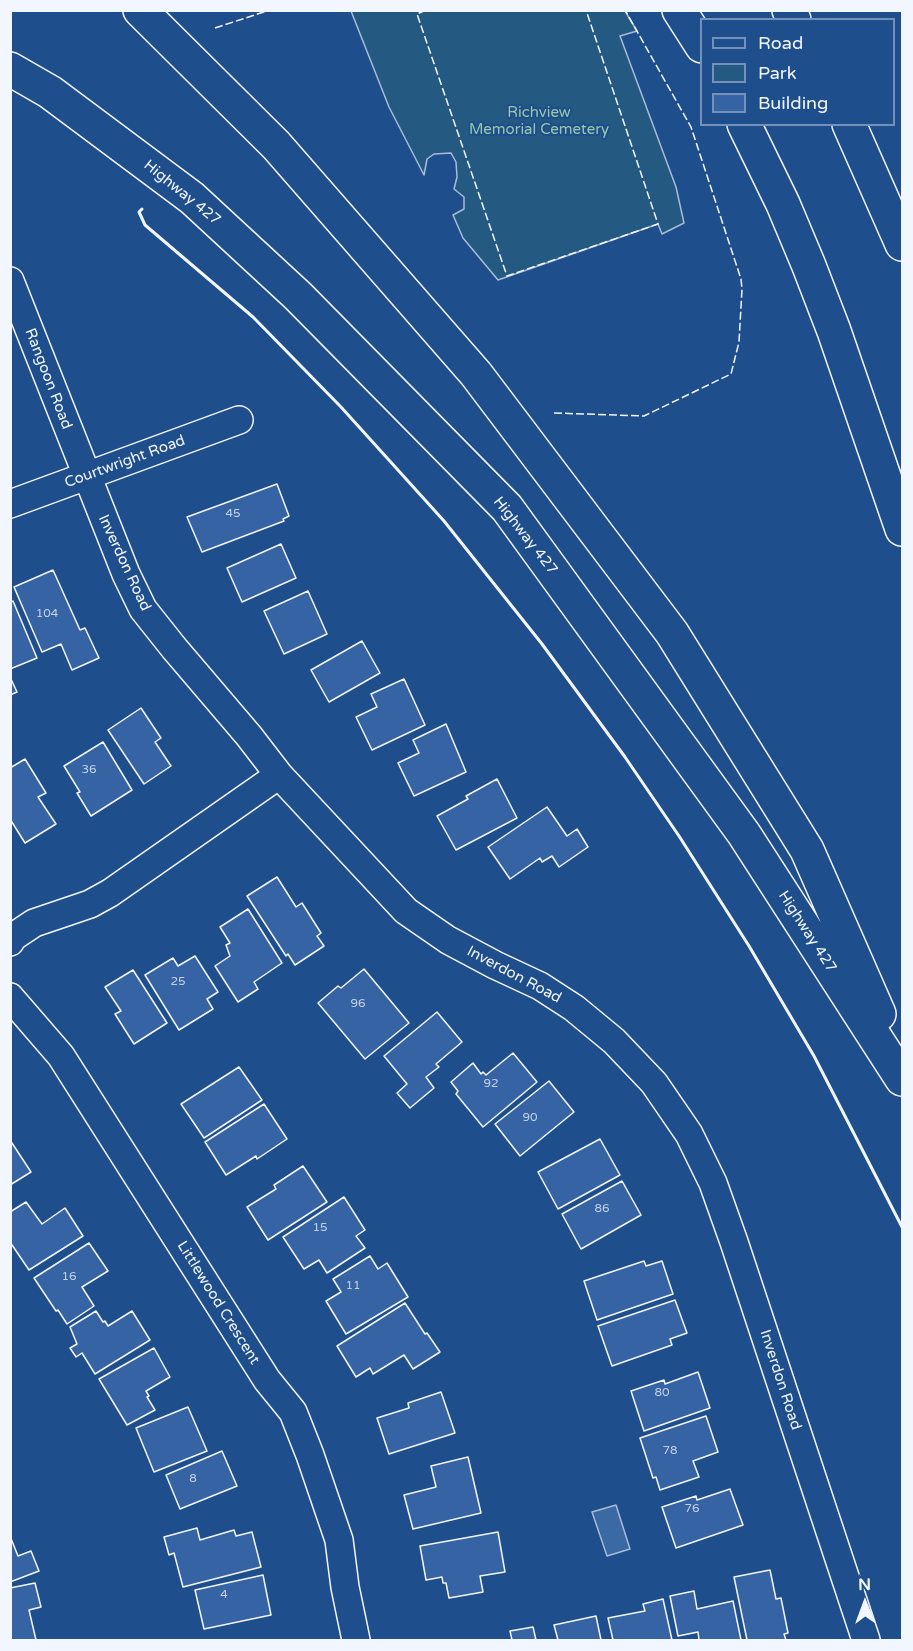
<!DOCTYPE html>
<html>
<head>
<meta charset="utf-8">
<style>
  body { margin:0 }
  #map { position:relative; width:913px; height:1651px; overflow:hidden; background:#1f4e8c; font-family:"Varela Round",sans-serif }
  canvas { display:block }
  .frame { position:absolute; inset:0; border:12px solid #f2f6ff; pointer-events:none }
  .legend { position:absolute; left:700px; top:18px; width:195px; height:108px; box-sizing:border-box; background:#1f4e8c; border:2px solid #7391ba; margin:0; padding:8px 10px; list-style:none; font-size:18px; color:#f2f6ff }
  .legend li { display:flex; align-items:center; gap:12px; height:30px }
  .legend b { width:30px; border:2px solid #7391ba }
  .north { position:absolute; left:835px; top:1573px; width:60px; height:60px; -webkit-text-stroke:4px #1f4e8c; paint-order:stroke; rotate:359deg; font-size:16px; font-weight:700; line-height:24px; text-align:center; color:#f2f6ff }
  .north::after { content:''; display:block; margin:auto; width:21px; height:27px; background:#f2f6ff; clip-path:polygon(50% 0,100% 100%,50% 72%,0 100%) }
</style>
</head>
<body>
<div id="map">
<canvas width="913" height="1651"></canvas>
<div class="frame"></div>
<ul class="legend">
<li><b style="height:8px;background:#1f4e8c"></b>Road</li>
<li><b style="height:16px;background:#245a82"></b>Park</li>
<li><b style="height:16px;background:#3563a3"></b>Building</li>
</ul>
<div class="north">N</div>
</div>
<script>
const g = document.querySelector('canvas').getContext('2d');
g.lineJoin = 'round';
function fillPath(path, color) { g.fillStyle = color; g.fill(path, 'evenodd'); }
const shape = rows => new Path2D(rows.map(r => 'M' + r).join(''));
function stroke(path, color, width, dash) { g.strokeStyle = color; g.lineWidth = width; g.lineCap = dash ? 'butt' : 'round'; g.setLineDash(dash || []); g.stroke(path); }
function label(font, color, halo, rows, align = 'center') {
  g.font = font + ' "Varela Round",sans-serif'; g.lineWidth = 4.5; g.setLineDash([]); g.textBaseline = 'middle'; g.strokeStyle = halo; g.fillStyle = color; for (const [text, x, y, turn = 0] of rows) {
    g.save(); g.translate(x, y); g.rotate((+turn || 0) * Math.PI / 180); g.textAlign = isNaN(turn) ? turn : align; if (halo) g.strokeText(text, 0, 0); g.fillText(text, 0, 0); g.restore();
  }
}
const green = shape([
  [351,11,625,11,637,31,620,36,676,187,684,223,662,234,658,224,498,280,463,238,453,215,464,209,464,197,454,189,457,177,456,162,451,153,434,154,427,159,424,175,389,107,351,11]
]);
fillPath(green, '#245a82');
stroke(green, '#a8bbd7', 1.5);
const water = shape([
  [616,1505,630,1549,607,1556,592,1512,616,1505]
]);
fillPath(water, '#3b69a3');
stroke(water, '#a8bbd7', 1.5);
const building = shape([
  [277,484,289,516,283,519,284,521,202,552,187,517,277,484],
  [281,544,296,578,242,602,227,568,281,544],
  [53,570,80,630,85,628,99,658,72,670,61,644,42,652,14,587,53,570],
  [308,591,327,634,284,654,264,611,308,591],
  [13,601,37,658,10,669,10,602,13,601],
  [362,641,380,673,329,702,311,670,362,641],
  [10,677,17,692,10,695,10,677],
  [404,679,425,725,372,750,356,717,377,707,371,694,404,679],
  [141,708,161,738,155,742,171,766,144,784,108,730,141,708],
  [446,724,466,772,414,796,398,763,419,753,413,740,446,724],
  [103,742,132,790,91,816,77,793,80,792,64,766,103,742],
  [25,759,46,793,38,797,56,824,25,843,10,819,10,768,25,759],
  [497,779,517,818,456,850,437,816,468,799,466,796,497,779],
  [547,807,567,836,577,829,588,847,559,867,552,856,542,862,540,858,510,879,488,847,547,807],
  [277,877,296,907,302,903,321,933,317,936,324,946,295,965,288,954,286,956,247,896,277,877],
  [248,909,282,963,254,982,258,989,238,1002,215,966,230,956,226,945,230,943,220,927,248,909],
  [195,956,218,992,207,999,213,1009,179,1030,145,975,173,958,178,966,195,956],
  [364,969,409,1023,365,1059,318,1003,338,986,341,988,364,969],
  [133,970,167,1023,134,1044,115,1014,121,1011,105,987,133,970],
  [437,1012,462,1042,436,1064,439,1067,426,1077,434,1088,410,1108,397,1093,407,1084,384,1056,437,1012],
  [513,1053,537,1082,483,1127,456,1094,458,1091,451,1082,473,1063,481,1074,483,1072,486,1075,513,1053],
  [239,1067,262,1100,204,1138,181,1104,239,1067],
  [549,1081,574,1112,520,1156,495,1124,549,1081],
  [264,1104,287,1139,257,1159,256,1156,226,1175,205,1142,264,1104],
  [600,1139,620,1175,558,1209,538,1172,600,1139],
  [10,1140,31,1172,10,1185,10,1140],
  [303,1166,327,1202,268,1240,247,1207,276,1189,274,1185,303,1166],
  [622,1181,641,1215,581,1249,562,1214,622,1181],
  [344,1197,365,1230,356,1236,365,1248,327,1273,319,1260,304,1269,283,1237,344,1197],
  [26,1202,42,1224,65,1208,83,1236,29,1270,10,1242,10,1212,26,1202],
  [89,1243,108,1271,82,1287,94,1306,67,1324,58,1310,56,1311,34,1278,89,1243],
  [370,1256,378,1269,387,1263,408,1297,346,1334,326,1301,341,1292,333,1279,370,1256],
  [644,1261,646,1266,662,1261,673,1294,597,1320,584,1281,644,1261],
  [675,1300,687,1333,670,1339,672,1345,612,1366,598,1326,675,1300],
  [405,1303,425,1334,427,1333,440,1352,413,1369,404,1355,373,1374,370,1368,356,1377,337,1346,405,1303],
  [96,1311,103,1322,105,1321,108,1326,132,1311,150,1340,95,1374,82,1353,76,1357,70,1348,77,1344,70,1327,96,1311],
  [154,1348,170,1377,146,1391,149,1396,147,1397,155,1410,127,1425,99,1379,154,1348],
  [698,1372,710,1408,644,1431,631,1391,664,1380,665,1384,698,1372],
  [441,1392,455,1433,389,1454,377,1418,409,1408,408,1403,441,1392],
  [188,1407,207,1451,154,1472,136,1428,188,1407],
  [706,1416,718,1452,693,1461,699,1477,660,1490,656,1477,653,1478,640,1438,706,1416],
  [222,1451,237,1486,180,1509,166,1475,222,1451],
  [468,1457,481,1513,413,1529,404,1495,436,1487,431,1466,468,1457],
  [730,1489,743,1525,676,1548,662,1507,696,1496,697,1500,730,1489],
  [197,1528,200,1540,234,1530,236,1536,252,1532,261,1567,183,1587,174,1553,169,1555,164,1537,197,1528],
  [498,1532,505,1572,480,1576,483,1592,449,1598,446,1583,443,1583,442,1577,426,1580,420,1546,498,1532],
  [10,1536,18,1556,31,1551,39,1571,10,1582,10,1536],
  [770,1570,776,1599,781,1598,788,1633,784,1634,786,1640,747,1640,734,1577,770,1570],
  [263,1575,271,1615,204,1629,195,1590,263,1575],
  [35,1583,41,1607,29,1610,36,1640,10,1640,10,1588,35,1583],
  [694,1591,697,1609,733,1601,741,1640,699,1640,698,1632,678,1636,670,1596,694,1591],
  [663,1599,672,1640,613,1640,608,1618,645,1611,643,1604,663,1599],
  [596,1616,601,1640,558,1640,554,1625,596,1616],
  [533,1627,536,1640,512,1640,510,1631,533,1627]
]);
fillPath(building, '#3563a3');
stroke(building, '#f2f6ff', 1.5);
const minor = shape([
  [10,281,126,574,143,609,174,648,249,736,279,775,406,911,448,940,495,965,540,986,574,1008,614,1041,654,1083,689,1134,713,1183,734,1242,866,1640],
  [10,504,239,420],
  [10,942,13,937,34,923,90,904,110,893,279,775],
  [10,997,61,1056,267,1380,293,1412,310,1455,339,1540,345,1587,356,1640]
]);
const motorway = shape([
  [140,10,276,145,476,374,672,633,807,850,879,1014],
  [679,10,702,46],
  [789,10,794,20],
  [10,69,50,92,192,198,298,296,507,508,744,834,902,1079],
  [744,124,783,204,809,266,834,331,902,529],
  [849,124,902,244]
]);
stroke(minor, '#f2f6ff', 30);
stroke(motorway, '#f2f6ff', 36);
stroke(minor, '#1f4e8c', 27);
stroke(motorway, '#1f4e8c', 33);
stroke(shape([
  [426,10,417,14,507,276,658,224,586,10],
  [215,28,270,10],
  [554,413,644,416,731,374,739,342,742,289,741,279,691,127,625,10]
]), '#f2f6ff', 1.5, [8, 3]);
stroke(shape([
  [142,209,139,212,145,225,253,317,341,407,444,521,542,644,625,757,679,836,749,946,814,1056,902,1227]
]), '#f2f6ff', 3);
label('12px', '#c3d1e8', null, [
  ["45",233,514],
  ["104",47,614],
  ["36",89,770],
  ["25",178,982],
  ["96",358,1004],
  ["92",491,1084],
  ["90",530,1118],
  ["86",602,1209],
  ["15",320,1228],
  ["16",69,1277],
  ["11",353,1286],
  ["80",662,1393],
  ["78",670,1451],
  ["8",193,1479],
  ["76",692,1509],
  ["4",224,1595]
]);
label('15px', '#97c8a6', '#1f4e8c', [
  ["Richview",539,113],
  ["Memorial Cemetery",539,130]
]);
label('15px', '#f2f6ff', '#1f4e8c', [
  ["Highway 427",182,193,39],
  ["Rangoon Road",48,379,69],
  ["Courtwright Road",125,462,-20],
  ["Highway 427",525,536,52],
  ["Inverdon Road",124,563,65],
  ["Highway 427",807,932,57],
  ["Inverdon Road",514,975,28],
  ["Littlewood Crescent",218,1303,58],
  ["Inverdon Road",780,1380,72]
]);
</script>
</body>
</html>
